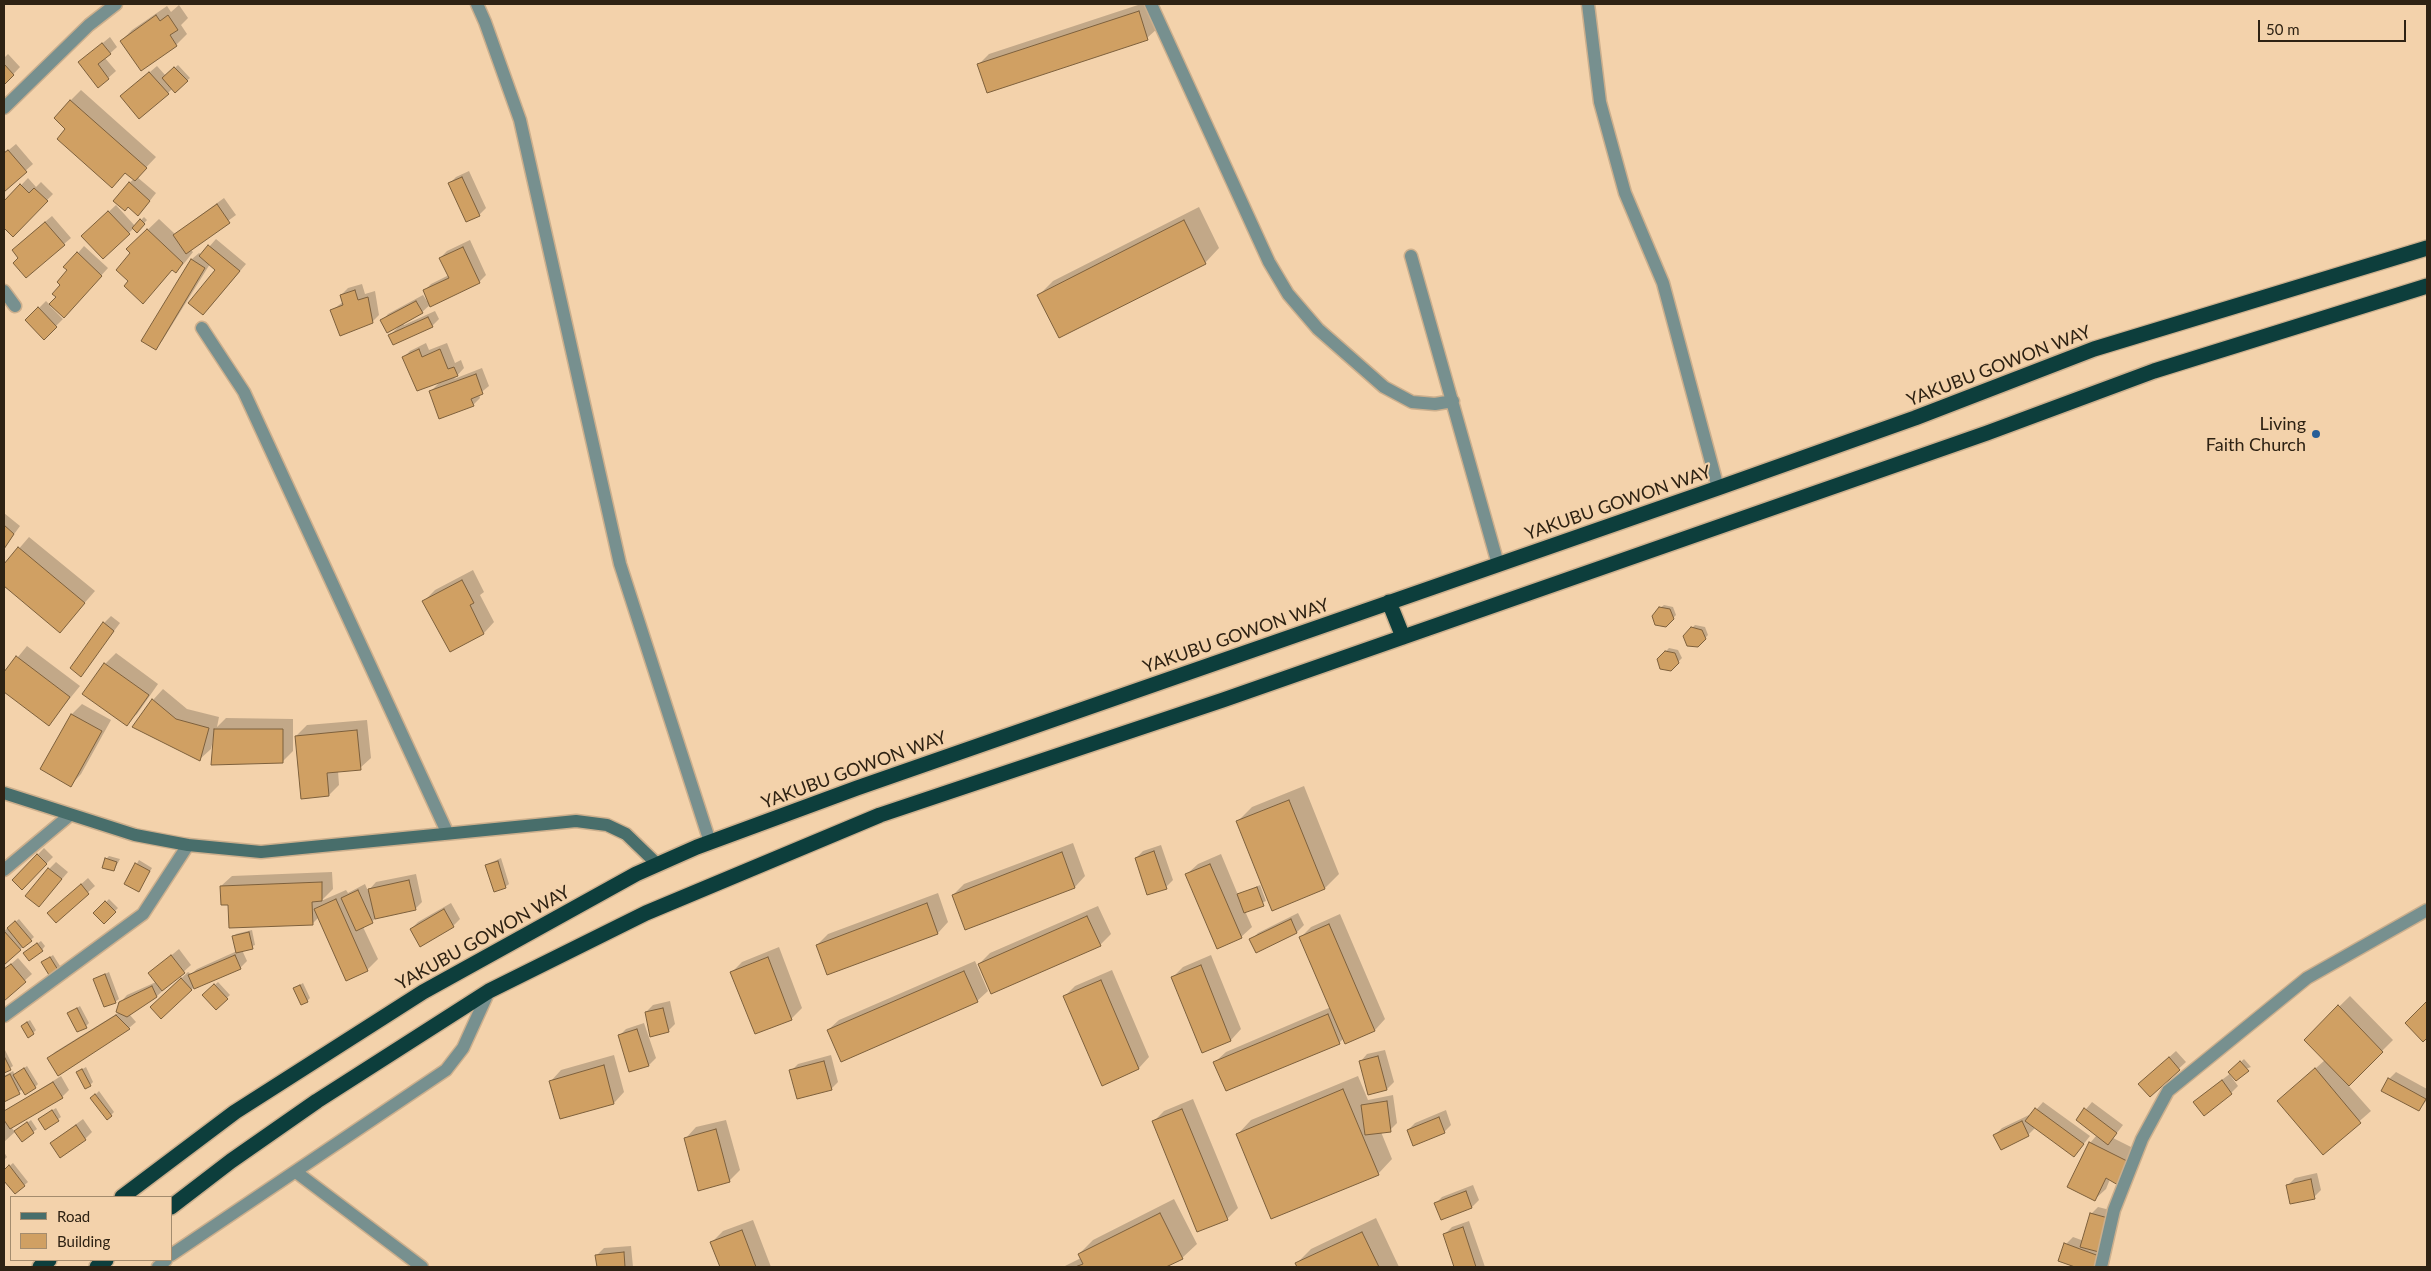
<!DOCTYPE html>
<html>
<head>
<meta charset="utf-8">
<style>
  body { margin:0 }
  #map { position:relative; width:2431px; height:1271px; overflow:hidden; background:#f3d2ab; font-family:Lato,sans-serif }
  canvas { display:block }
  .frame { position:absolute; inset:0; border:5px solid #2e2213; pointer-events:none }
  .legend { position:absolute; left:10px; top:1196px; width:162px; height:65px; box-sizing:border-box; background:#f3d2ab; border:1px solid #a48c6e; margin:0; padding:6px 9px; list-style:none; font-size:15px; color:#2e2213 }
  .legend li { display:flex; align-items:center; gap:10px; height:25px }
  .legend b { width:25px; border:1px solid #a48c6e }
  .scale { position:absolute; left:2258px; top:20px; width:148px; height:22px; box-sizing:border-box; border:2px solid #2e2213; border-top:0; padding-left:6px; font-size:15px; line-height:18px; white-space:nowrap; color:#2e2213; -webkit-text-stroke:4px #f3d2ab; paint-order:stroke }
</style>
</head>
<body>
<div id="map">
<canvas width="2431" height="1271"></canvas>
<div class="frame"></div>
<ul class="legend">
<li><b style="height:6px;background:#486e6b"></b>Road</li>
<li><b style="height:14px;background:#d0a063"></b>Building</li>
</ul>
<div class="scale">50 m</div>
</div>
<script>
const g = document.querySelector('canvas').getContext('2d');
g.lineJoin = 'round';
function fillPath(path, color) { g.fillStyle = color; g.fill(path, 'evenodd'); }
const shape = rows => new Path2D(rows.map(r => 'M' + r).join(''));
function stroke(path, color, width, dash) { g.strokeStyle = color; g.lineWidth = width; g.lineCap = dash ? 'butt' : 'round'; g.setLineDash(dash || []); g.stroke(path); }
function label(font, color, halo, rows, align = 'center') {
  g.font = font + ' Lato,sans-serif'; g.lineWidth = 4; g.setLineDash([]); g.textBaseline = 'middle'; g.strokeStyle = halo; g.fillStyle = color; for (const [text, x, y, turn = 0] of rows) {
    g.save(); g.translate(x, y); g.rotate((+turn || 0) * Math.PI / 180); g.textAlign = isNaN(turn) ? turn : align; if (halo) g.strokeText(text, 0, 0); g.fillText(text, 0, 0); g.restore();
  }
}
fillPath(shape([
  [1141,4,1150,4,1158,28,1147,38,979,64,989,54],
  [179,5,188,18,181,25,187,34,176,45,121,41,132,30,167,6,171,12],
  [110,37,117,47,105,58,116,71,98,87,87,56],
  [8,54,20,67,4,84,4,58],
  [178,65,190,78,175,91,172,89,168,93,129,90,157,66,166,76],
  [81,90,156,157,137,177,156,193,145,207,129,183,134,179,67,129,70,101],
  [16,144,33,164,4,190,4,154],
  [469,171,486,208,480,214,466,221,449,184,456,177],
  [28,178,36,187,41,182,53,194,13,235,4,226,4,203],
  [224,198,236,215,190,249,193,252,186,261,176,272,173,269,154,291,130,281,132,253,138,239,159,219,175,234],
  [116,205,135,226,144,217,147,220,137,231,134,228,103,258,83,236],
  [1199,207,1219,248,1205,263,1039,295,1053,281],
  [52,216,71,238,64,244,20,258,20,243],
  [216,239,246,264,210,307,217,270,210,264,162,341,155,348,192,259,199,253,202,255],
  [470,240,486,275,479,282,431,304,422,312,403,323,404,325,435,311,439,319,432,326,390,335,399,326,382,321,388,314,423,295,427,301,429,300,424,291,431,284,449,275,440,258,447,251],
  [84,246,108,268,71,309,50,306,63,319,44,338,27,320,46,301,50,305,58,297,69,270,78,253],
  [362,284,365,294,375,291,379,315,372,322,331,311,343,302,341,295,348,288],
  [426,343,429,350,447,343,455,363,461,360,464,368,454,379,482,368,489,386,479,394,480,398,473,405,430,392,441,381,403,358,410,351],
  [4,513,20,526,4,548],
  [29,537,95,591,60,631,4,584,4,566],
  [473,570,484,592,480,595,494,622,484,633,450,650,424,601,435,590],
  [1664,605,1673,607,1676,615,1666,625,1660,608],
  [111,616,120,623,81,675,104,623],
  [1695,625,1705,627,1708,635,1697,646,1692,628],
  [27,646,80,686,49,724,4,691,4,674],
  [1669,648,1678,650,1682,658,1671,669,1666,651],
  [116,653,158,684,137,714,126,724,105,664],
  [163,689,187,709,219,717,217,727,226,718,293,719,293,751,282,762,213,740,211,749,200,759,153,700],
  [82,704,111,720,81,774,71,785,72,714],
  [367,720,371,758,360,768,338,771,339,785,329,795,296,736,307,725],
  [1304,786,1339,874,1325,888,1237,822,1252,807],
  [1073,843,1085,876,1075,887,966,928,953,895,964,884],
  [1161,845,1173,880,1166,887,1136,858,1143,851],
  [44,848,53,857,22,888,14,880],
  [1221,854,1238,895,1260,885,1266,901,1245,911,1252,927,1241,937,1187,874,1198,864],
  [109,856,120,859,114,870,106,859],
  [501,858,509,884,505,887,486,865],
  [139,860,152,868,139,890,126,883],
  [56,862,68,872,39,906,49,869],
  [332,872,333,889,321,901,346,890,348,893,365,884,368,891,376,882,416,874,422,902,415,909,377,918,363,927,378,959,367,970,319,917,312,924,229,904,221,886,232,876],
  [88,878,95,886,56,921,56,907],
  [938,893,948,922,938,933,828,974,817,945,828,934],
  [109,899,118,908,104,922,95,913],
  [451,903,460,919,453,926,411,929,418,922],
  [1098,906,1111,934,1100,945,979,964,990,953],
  [1298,913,1304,925,1297,932,1257,951,1251,940,1258,933],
  [1340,914,1385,1019,1375,1030,1346,1042,1344,1038,1339,1043,1215,1062,1226,1052,1331,1007,1300,938,1311,927],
  [19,919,34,937,4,964,4,931],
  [252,930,255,945,242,950,247,961,240,968,194,987,161,1018,158,1000,188,972,191,974,197,969,237,951,233,937,236,934],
  [41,941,45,946,42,950,28,950],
  [779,947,802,1008,792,1018,755,1033,732,972,742,962],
  [179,949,191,965,157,996,129,1014,136,1022,129,1028,48,1059,55,1052,118,1013,120,1003,127,995,156,982,150,973],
  [53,955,60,966,57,969,42,963],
  [1211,955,1241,1029,1231,1040,1203,1051,1173,977,1183,967],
  [18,958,32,974,4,999,4,970],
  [975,961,988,991,977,1001,828,1030,839,1020],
  [1112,970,1149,1057,1139,1068,1102,1084,1064,997,1075,986],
  [109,972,119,999,115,1002,95,979],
  [218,982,230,995,216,1008,204,995],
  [303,983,310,998,307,1001,295,988],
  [2350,996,2393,1040,2348,1085,2371,1111,2323,1153,2279,1101,2325,1060,2305,1040],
  [670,1001,675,1024,668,1031,646,1012,653,1005],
  [80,1006,89,1023,86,1026,69,1013],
  [30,1020,36,1030,33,1033,25,1023],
  [644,1023,656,1058,649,1065,630,1071,619,1036,626,1029],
  [4,1048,13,1066,4,1072],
  [1385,1050,1394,1082,1387,1089,1369,1093,1361,1061,1367,1054],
  [2176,1051,2186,1062,2150,1095,2147,1077],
  [614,1055,624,1092,614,1103,551,1081,561,1070],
  [831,1055,838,1082,831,1089,791,1071,798,1064],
  [2244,1059,2251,1067,2230,1075,2238,1086,2231,1093,2202,1095,2231,1073,2230,1072],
  [27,1066,38,1084,35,1087,23,1089,5,1100,4,1076,13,1071,15,1075],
  [86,1067,93,1082,90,1085,78,1072],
  [2396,1072,2427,1089,2427,1100,2419,1110,2389,1079],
  [61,1076,69,1090,62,1097,11,1127,15,1132,31,1120,37,1129,22,1140,16,1131,4,1142,4,1112],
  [1358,1076,1368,1100,1393,1095,1397,1123,1390,1130,1381,1132,1392,1159,1378,1174,1237,1135,1251,1120],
  [99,1091,114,1112,111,1115,92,1098],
  [1193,1099,1238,1208,1227,1219,1154,1121,1164,1111],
  [2043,1102,2090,1136,2074,1156,2036,1127,2028,1135,1995,1135,2002,1128,2029,1115,2030,1117],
  [2092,1102,2123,1125,2113,1138,2139,1151,2110,1179,2106,1189,2095,1199,2090,1143,2097,1135,2077,1120],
  [56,1108,61,1117,46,1128,43,1116],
  [1446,1110,1451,1125,1444,1132,1408,1130,1415,1123],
  [83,1119,92,1132,85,1139,51,1143],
  [726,1120,740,1170,729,1181,686,1138,696,1127],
  [4,1152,7,1157,4,1160],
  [13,1163,28,1182,15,1193,4,1179,4,1171],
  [2317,1173,2321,1190,2314,1197,2288,1185,2295,1178],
  [1473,1185,1479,1200,1472,1207,1435,1204,1442,1197],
  [1174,1199,1197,1244,1182,1258,1164,1267,1063,1267,1081,1258,1079,1254,1093,1240],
  [2098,1207,2114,1211,2098,1267,2069,1267,2072,1265,2066,1244,2073,1237,2084,1241,2091,1214],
  [1376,1218,1399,1267,1299,1267,1297,1263,1311,1249],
  [753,1220,771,1267,722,1267,712,1242,723,1231],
  [1469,1221,1485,1267,1456,1267,1445,1234,1452,1227],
  [631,1246,633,1267,598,1267,597,1255,604,1248]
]), '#0003');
const building = shape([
  [1139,11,1148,40,987,93,977,64,1139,11],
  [156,15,160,21,168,15,178,30,170,35,177,46,141,71,120,41,156,15],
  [102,43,111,54,98,64,109,79,98,88,78,62,102,43],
  [4,64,14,75,4,85,4,64],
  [174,67,188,81,175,93,162,78,174,67],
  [149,72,169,94,139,119,120,96,149,72],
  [70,100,147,168,135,181,125,173,112,188,57,139,65,129,54,118,70,100],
  [8,150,27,172,4,192,4,153,8,150],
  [462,177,480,216,466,222,448,183,462,177],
  [129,182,150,201,138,216,128,207,125,211,113,201,129,182],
  [20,184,29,193,34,188,48,201,13,237,4,228,4,201,20,184],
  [217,204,230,223,186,254,173,235,217,204],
  [108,211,130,234,103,259,81,236,108,211],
  [140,219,145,224,137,233,132,228,140,219],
  [1184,220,1206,264,1059,338,1037,295,1184,220],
  [45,222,65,245,26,278,13,263,18,258,12,250,45,222],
  [147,229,183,263,176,273,172,270,143,304,124,286,128,281,116,270,130,253,126,249,147,229],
  [208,245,240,271,203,315,188,303,215,270,199,256,208,245],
  [463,247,480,283,430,307,423,290,449,278,439,258,463,247],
  [77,252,102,276,64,318,49,304,56,297,52,294,60,285,57,282,67,270,63,267,77,252],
  [191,259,205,268,156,350,141,341,191,259],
  [355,290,358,300,368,297,373,323,340,336,330,310,343,305,340,295,355,290],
  [416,301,423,313,387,333,380,320,416,301],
  [38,307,57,327,44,340,25,320,38,307],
  [428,317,433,327,393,345,388,335,428,317],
  [419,349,422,357,440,349,448,369,454,367,458,376,417,391,402,357,419,349],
  [476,374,483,394,471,399,474,406,439,419,429,391,476,374],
  [4,525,14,534,4,549,4,525],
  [18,547,85,603,60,633,4,586,4,564,18,547],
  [462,580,474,603,470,605,484,634,450,652,422,601,462,580],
  [1659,607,1670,609,1674,619,1666,627,1655,625,1652,616,1659,607],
  [103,622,114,631,81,677,70,668,103,622],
  [1691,627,1702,630,1706,639,1698,647,1687,646,1683,636,1691,627],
  [1665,651,1675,653,1679,663,1671,671,1660,669,1657,659,1665,651],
  [16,656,70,697,49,726,4,692,4,672,16,656],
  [104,663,149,695,127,726,82,694,104,663],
  [152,699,176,719,209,728,200,761,132,727,152,699],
  [71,714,102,731,71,787,40,769,71,714],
  [214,729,283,729,283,763,211,765,214,729],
  [357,730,361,770,327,773,329,796,301,799,295,736,357,730],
  [1289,800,1325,889,1272,911,1236,821,1289,800],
  [1154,851,1167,889,1147,895,1135,858,1154,851],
  [1062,852,1075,888,965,930,952,895,1062,852],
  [37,854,47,864,22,890,12,880,37,854],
  [105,858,117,862,114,871,102,868,105,858],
  [498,861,506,888,494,892,485,865,498,861],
  [135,863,150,871,139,892,124,884,135,863],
  [1210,864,1242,938,1217,949,1185,874,1210,864],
  [48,868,62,879,39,907,25,896,48,868],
  [409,880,416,910,375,919,368,889,409,880],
  [322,882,322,901,312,902,313,925,229,928,228,905,221,905,220,886,322,882],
  [81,884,89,894,56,923,47,913,81,884],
  [1257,887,1264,906,1244,913,1237,894,1257,887],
  [358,890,373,923,356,931,341,898,358,890],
  [336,899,368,971,346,981,314,909,336,899],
  [105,901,116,912,104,924,93,913,105,901],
  [927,903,938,934,827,975,816,945,927,903],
  [444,909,454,927,420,947,410,929,444,909],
  [1087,916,1101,946,991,994,978,964,1087,916],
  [1291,919,1297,933,1256,953,1249,939,1291,919],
  [15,921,32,941,23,948,7,928,15,921],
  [1329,924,1375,1031,1345,1044,1299,937,1329,924],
  [4,931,21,950,4,965,4,931],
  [249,932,253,949,236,953,232,936,249,932],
  [37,943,43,951,29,961,23,953,37,943],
  [171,955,185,973,162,991,148,973,171,955],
  [235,955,241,969,194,989,188,975,235,955],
  [50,957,58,970,49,975,41,962,50,957],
  [768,957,792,1020,755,1034,730,972,768,957],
  [11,964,26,982,4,1001,4,969,11,964],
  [1201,965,1231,1041,1202,1053,1171,977,1201,965],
  [964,971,978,1002,841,1062,827,1030,964,971],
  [105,974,116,1003,104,1007,93,979,105,974],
  [181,978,192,990,161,1019,150,1007,181,978],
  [1101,980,1139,1069,1102,1086,1063,996,1101,980],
  [214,984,228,999,216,1010,202,995,214,984],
  [300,985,308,1002,301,1005,293,988,300,985],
  [152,986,157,997,127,1017,116,1012,119,1002,152,986],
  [2427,1001,2427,1038,2423,1042,2405,1023,2427,1001],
  [2338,1005,2383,1052,2349,1086,2304,1040,2338,1005],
  [77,1008,87,1028,77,1032,67,1013,77,1008],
  [663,1008,669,1032,650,1037,645,1012,663,1008],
  [1328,1014,1340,1044,1226,1091,1213,1062,1328,1014],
  [116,1015,130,1029,58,1076,47,1058,116,1015],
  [27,1022,34,1034,28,1038,21,1026,27,1022],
  [637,1029,649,1066,629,1072,618,1035,637,1029],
  [4,1056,11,1070,4,1073,4,1056],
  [1378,1056,1387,1090,1368,1095,1359,1061,1378,1056],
  [2169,1057,2180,1070,2150,1097,2138,1084,2169,1057],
  [824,1061,832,1090,797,1099,789,1070,824,1061],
  [2240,1061,2249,1071,2236,1081,2228,1072,2240,1061],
  [604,1065,614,1104,560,1119,549,1081,604,1065],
  [24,1068,36,1088,25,1095,13,1075,24,1068],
  [2315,1068,2361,1123,2323,1155,2277,1101,2315,1068],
  [82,1069,91,1086,85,1089,76,1072,82,1069],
  [10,1074,20,1094,4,1102,4,1077,10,1074],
  [2388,1078,2426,1099,2419,1111,2381,1091,2388,1078],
  [2222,1080,2232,1094,2204,1116,2193,1102,2222,1080],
  [53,1082,63,1098,10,1129,4,1120,4,1111,53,1082],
  [1343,1089,1379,1175,1271,1219,1236,1134,1343,1089],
  [95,1094,112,1116,107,1120,90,1098,95,1094],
  [1387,1101,1391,1132,1365,1135,1361,1105,1387,1101],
  [2035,1108,2084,1144,2074,1157,2025,1121,2035,1108],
  [2084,1108,2117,1133,2108,1145,2076,1120,2084,1108],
  [1182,1109,1228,1220,1197,1232,1152,1121,1182,1109],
  [52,1110,59,1121,45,1130,38,1119,52,1110],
  [1439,1117,1445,1133,1413,1146,1407,1130,1439,1117],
  [2022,1121,2029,1136,2001,1150,1993,1135,2022,1121],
  [27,1122,34,1133,22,1142,14,1131,27,1122],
  [76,1125,86,1140,60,1158,50,1143,76,1125],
  [716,1129,730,1182,698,1191,684,1138,716,1129],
  [2089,1142,2129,1162,2118,1185,2106,1178,2095,1201,2067,1187,2089,1142],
  [9,1165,25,1186,15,1194,4,1181,4,1170,9,1165],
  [2311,1179,2315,1199,2290,1204,2286,1185,2311,1179],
  [1466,1191,1472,1208,1441,1220,1434,1203,1466,1191],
  [1160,1213,1183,1259,1166,1267,1075,1267,1083,1264,1078,1254,1160,1213],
  [2090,1213,2108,1218,2099,1252,2080,1247,2090,1213],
  [1463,1227,1476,1267,1454,1267,1443,1234,1463,1227],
  [742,1230,756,1267,720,1267,710,1242,742,1230],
  [1362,1232,1379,1267,1297,1267,1295,1263,1362,1232],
  [2064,1243,2099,1256,2095,1267,2075,1267,2058,1261,2064,1243],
  [624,1252,625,1267,597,1267,595,1255,624,1252]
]);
fillPath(building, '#d0a063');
stroke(building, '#7d603c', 1);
const street = shape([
  [477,4,485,22,520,120,620,564,710,842],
  [1151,4,1269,262,1288,294,1318,329,1384,387,1412,402,1435,404,1453,401],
  [1588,4,1600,102,1625,193,1663,283,1718,488],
  [4,108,89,25,116,4],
  [1411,256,1498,564],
  [4,291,15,306],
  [202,328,244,392,447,832],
  [4,870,70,815],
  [4,1016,143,914,188,845],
  [296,1172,422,1267],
  [171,1255,446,1070,463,1048,489,991],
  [158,1267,166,1260],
  [2101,1267,2114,1210,2142,1139,2168,1091,2307,978,2427,910]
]);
const secondary = shape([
  [4,793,135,835,188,845,261,852,546,824,576,821,607,825,626,834,657,864]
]);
const highway = shape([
  [1389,602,1403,637],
  [122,1197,235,1112,423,992,636,874,697,847,857,788,1718,488,1915,418,2094,349,2427,248],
  [171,1207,231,1161,317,1101,489,991,646,913,880,815,1223,700,1987,433,2154,371,2427,286],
  [40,1267,49,1260],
  [97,1267,106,1260]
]);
stroke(street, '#ccaf8d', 15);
stroke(secondary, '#ccaf8d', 15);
stroke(highway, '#ccaf8d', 18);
stroke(street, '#77908f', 12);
stroke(secondary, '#486e6b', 12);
stroke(highway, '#0d3e3c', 15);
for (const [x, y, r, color] of [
  [2316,434,5,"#275e97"]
]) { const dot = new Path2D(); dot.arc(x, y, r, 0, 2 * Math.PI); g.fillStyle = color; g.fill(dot); stroke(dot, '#f3d2ab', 2); }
label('18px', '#2e2213', '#f3d2ab', [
  ["YAKUBU GOWON WAY",1999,366,-21],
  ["YAKUBU GOWON WAY",1618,503,-19],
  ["YAKUBU GOWON WAY",1236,636,-19],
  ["YAKUBU GOWON WAY",854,770,-20],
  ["YAKUBU GOWON WAY",483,938,-29]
]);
label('18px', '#2e2213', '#f3d2ab', [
  ["Living",2306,424],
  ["Faith Church",2306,445]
], 'right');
</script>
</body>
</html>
